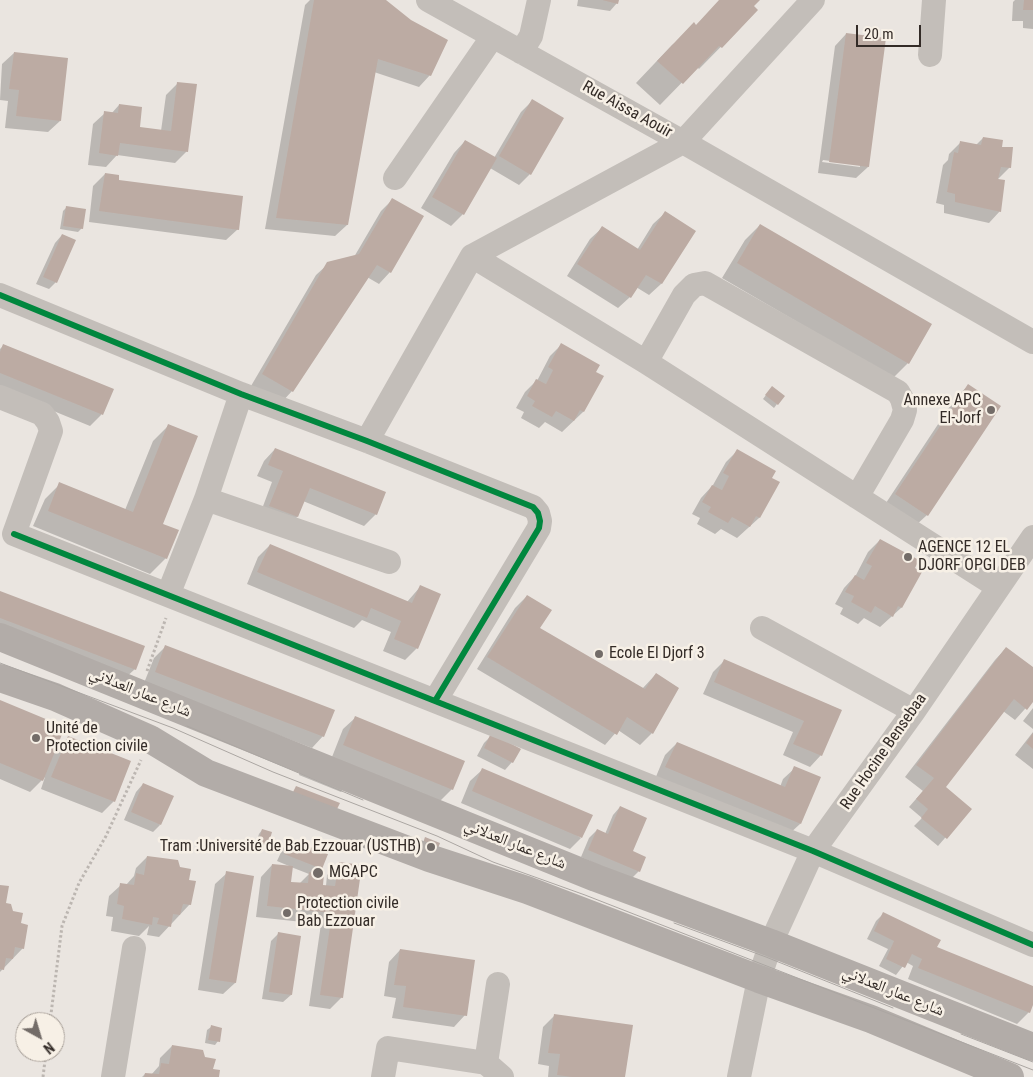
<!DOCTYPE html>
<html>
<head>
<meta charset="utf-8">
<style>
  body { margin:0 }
  #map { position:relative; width:1033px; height:1077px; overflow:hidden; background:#eae5e0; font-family:"Roboto Condensed",sans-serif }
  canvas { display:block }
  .north { position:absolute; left:15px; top:1012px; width:50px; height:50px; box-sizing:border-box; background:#f7f0e6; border:1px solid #a9a19a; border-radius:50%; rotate:141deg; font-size:14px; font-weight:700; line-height:20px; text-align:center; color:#332b27 }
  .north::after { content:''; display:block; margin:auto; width:18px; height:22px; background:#736c68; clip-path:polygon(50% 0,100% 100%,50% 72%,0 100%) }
  .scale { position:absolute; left:856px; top:25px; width:65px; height:22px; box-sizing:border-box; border:2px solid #332b27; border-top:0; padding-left:6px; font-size:15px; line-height:18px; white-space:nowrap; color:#332b27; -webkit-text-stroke:4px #f7f0e6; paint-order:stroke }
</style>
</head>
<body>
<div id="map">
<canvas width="1033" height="1077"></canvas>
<div class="north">N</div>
<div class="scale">20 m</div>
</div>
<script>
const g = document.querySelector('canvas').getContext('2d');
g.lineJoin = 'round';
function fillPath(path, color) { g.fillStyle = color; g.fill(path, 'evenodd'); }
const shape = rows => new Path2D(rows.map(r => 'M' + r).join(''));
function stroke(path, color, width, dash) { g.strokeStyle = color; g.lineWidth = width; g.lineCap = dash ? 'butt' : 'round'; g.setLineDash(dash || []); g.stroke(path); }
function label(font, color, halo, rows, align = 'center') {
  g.font = font + ' "Roboto Condensed","Noto Naskh Arabic",sans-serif'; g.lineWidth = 5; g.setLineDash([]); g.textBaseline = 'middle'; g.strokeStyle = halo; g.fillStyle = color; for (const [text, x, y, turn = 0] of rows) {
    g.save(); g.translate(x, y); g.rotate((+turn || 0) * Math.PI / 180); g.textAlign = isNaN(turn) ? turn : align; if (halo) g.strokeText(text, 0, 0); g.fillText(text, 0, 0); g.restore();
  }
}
fillPath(shape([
  [310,0,384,0,430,75,419,87,374,72,347,225,335,236,265,229,305,5],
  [578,0,618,0,617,3,610,11,577,6],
  [720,0,758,0,752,6,757,10,699,69,697,67,660,105,636,83,672,45,696,26],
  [1015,0,1033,0,1033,29,1023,28,1023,21,1012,21,1013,2],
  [846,34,868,167,856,178,818,173,835,46],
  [823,160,860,165,860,167,822,162],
  [14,53,60,121,48,132,5,128,8,101,0,100,2,64],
  [178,83,187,151,175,163,117,155,106,167,88,165,93,124,105,113,111,114,119,105,138,128,161,131,166,95],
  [533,100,530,174,519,185,490,168,463,214,451,226,421,208,454,153,465,141,494,158,521,112],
  [983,138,1001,148,1010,167,997,180,1000,211,989,223,944,213,944,205,936,203,943,165,948,160,949,154,961,142,976,145],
  [105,174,117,181,238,229,226,240,89,222,93,186],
  [393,199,390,272,379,284,367,277,292,391,281,403,251,386,316,275,328,264,354,257,381,211],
  [67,207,82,228,78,232,60,229,63,211],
  [665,213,694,231,661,284,649,295,636,287,630,297,618,308,567,276,590,239,602,228,637,250,653,224],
  [760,225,908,363,893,378,722,278,745,240],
  [62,235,56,282,49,289,36,284,55,243],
  [4,345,112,390,101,415,90,426,0,389,0,349],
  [561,345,594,372,602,377,583,412,562,432,545,422,539,428,521,418,524,412,516,408,525,392,538,379,550,356],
  [968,386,927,515,915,526,884,506,956,397],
  [769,391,777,404,774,408,763,399],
  [168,426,161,524,166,558,150,574,33,526,45,499,60,484,125,510,153,441],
  [275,449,376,514,364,526,303,501,297,517,286,528,259,517,272,482,257,476,264,461],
  [737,451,770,479,778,483,759,518,737,538,721,529,715,534,697,524,700,518,692,514,701,498,713,485,726,462],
  [880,540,913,568,901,608,880,627,864,618,858,624,840,614,843,608,835,604,844,588,856,575,868,552],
  [270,545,407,602,420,587,417,648,405,660,383,651,391,632,362,620,354,628,247,584,258,557],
  [0,592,135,669,123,680,0,633],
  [527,596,539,628,642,689,656,674,678,688,652,733,640,745,618,730,605,745,477,669,515,608],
  [166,646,323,736,312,748,144,683,154,658],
  [1006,648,1033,669,1033,700,1015,720,1003,711,944,788,970,809,938,846,914,826,922,818,909,807,923,791,905,777,995,660],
  [724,661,841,710,821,755,810,767,783,755,793,732,703,694,713,672],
  [0,701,54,752,68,738,114,801,102,813,41,789,45,777,30,792,0,779],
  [1033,708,1033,729,1023,721],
  [355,718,452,789,440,801,332,757,343,729],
  [1033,732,1033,769,1015,755],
  [492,735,512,762,505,770,477,756,484,743],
  [677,743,780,787,783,779,795,768,800,824,788,835,655,779,665,755],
  [482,770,581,838,570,849,461,803,470,781],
  [300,771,344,788,341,792,299,775],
  [143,784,160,825,153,832,124,820,136,792],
  [620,807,631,852,639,871,631,879,581,857,589,838,597,830,605,834,613,815],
  [262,830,267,845,264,848,255,846,259,834],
  [290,841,321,868,315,874,322,886,326,886,327,875,339,863,342,997,330,1009,309,1006,321,924,256,917,261,877,272,865,289,866,277,861,283,848],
  [291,867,309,874,299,884,290,883],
  [147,857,179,868,187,881,190,904,159,937,147,935,149,926,139,936,111,931,113,917,106,916,109,896,121,885,126,885,134,876,136,868],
  [227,873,235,983,223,994,198,990,215,884],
  [0,886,3,904,12,912,20,924,23,948,0,972],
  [883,914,935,948,1033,987,1033,1002,1029,1012,1017,1024,908,979,913,966,906,962,896,975,879,966,888,949,867,939,876,921],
  [278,934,291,995,283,1002,262,999,271,941],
  [400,950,465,1015,454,1027,392,1018,396,998,384,996,389,962],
  [555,1015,624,1077,548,1077,549,1066,538,1064,543,1027],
  [211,1027,218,1041,215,1045,205,1043,207,1030],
  [172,1046,204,1058,218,1077,142,1077,145,1074,151,1075,159,1066,160,1058]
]), '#0003');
fillPath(shape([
  [314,0,386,0,411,20,448,40,431,76,378,59,348,225,276,218],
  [602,0,619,0,618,4],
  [719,0,760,0,754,6,758,10,722,48,719,46,683,84,657,61,694,22,696,25],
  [1024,0,1033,0,1033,10,1023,10],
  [846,33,886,38,869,167,829,162],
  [14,52,68,58,61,121,16,116,19,90,9,89],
  [177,82,197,84,188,152,120,143,118,156,99,153,104,111,118,113,119,104,142,107,140,127,171,131],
  [532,99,564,118,531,175,499,156],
  [983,137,1003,140,1002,147,1013,147,1011,168,1001,167,998,179,1005,180,1001,212,955,202,955,194,947,192,954,152,958,153,960,141,981,145],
  [465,140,497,158,464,215,432,197],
  [105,173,119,175,119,180,243,196,239,230,99,211],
  [392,198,424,216,391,273,377,265,293,392,262,374,327,262,359,254],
  [66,206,86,209,83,229,63,226],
  [665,211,696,231,662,284,646,275,631,298,577,264,602,226,640,250],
  [760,224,932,324,909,364,737,263],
  [62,234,76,240,57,283,43,277],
  [561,343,600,365,596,372,604,376,584,412,580,410,574,421,556,411,552,417,532,406,535,401,527,396,536,379,546,384,553,370,548,367],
  [3,344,114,389,103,415,0,373,0,352],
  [968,384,1001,406,928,516,895,494],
  [772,386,785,396,778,405,765,395],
  [168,424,198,436,163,524,179,530,167,559,48,511,59,482,133,512],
  [275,448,386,492,377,515,310,488,298,517,269,506,283,471,268,465],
  [737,449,776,471,772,478,780,482,760,518,756,516,750,527,732,517,728,523,708,512,711,507,702,502,712,485,722,490,729,476,723,473],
  [880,539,919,560,915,568,922,572,902,608,898,606,893,617,875,606,871,613,851,602,854,596,845,592,855,575,864,580,872,566,866,563],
  [270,544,412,603,420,585,441,594,418,649,394,639,401,621,371,608,367,618,257,572],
  [0,591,145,646,136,670,0,618],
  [527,595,552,610,540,628,645,689,656,673,679,688,653,734,627,717,617,735,487,657],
  [165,645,335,710,324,737,155,672],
  [1006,647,1033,667,1033,702,1027,710,1014,699,946,787,972,809,947,839,921,818,928,809,916,799,934,778,916,765],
  [724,659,842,710,822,756,793,744,804,721,714,682],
  [0,700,65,727,43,781,0,763],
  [355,716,465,761,453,790,343,745],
  [491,733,521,749,513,763,484,748],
  [1033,733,1033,749,1026,743],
  [68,736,131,761,115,802,51,777],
  [677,742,785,787,794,766,821,777,801,824,665,767],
  [482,768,593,815,582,838,472,791],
  [143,783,174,796,161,825,131,812],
  [296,786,340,803,337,809,293,792],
  [620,806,647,818,633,851,646,857,640,872,588,850,597,829,608,834],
  [262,829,272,832,268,846,258,843],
  [425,837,440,843,436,854,421,849],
  [290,839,328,854,322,869,284,854],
  [147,856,178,860,180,867,191,869,189,880,196,881,191,905,183,904,180,915,173,914,171,927,157,924,159,918,153,917,152,925,122,919,124,906,117,904,120,883,134,885,136,873,144,875],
  [339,862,362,865,343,998,320,995,332,913,267,906,272,864,293,866,291,882,308,883,309,872,324,874,323,885,335,886],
  [226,871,254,876,236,983,209,979],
  [0,885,9,886,6,903,11,904,13,911,23,913,21,923,28,925,24,949,15,947,13,959,6,958,4,970,0,969],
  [883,912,941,940,937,947,1033,986,1033,1005,1030,1013,918,968,922,959,912,954,905,968,886,959,894,941,874,931],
  [278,932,301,936,292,995,269,992],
  [400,949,475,960,467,1016,403,1007,406,986,394,985],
  [554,1014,633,1025,625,1077,572,1077,557,1075,560,1054,548,1053],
  [211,1025,222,1028,220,1042,208,1040],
  [172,1045,203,1050,205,1057,216,1059,213,1069,220,1070,219,1077,144,1077,145,1073,159,1074,161,1063,169,1064]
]), '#bcaba3');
stroke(shape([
  [147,671,166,618],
  [50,1022,62,926,79,883,106,836,141,760],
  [43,1077,46,1052]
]), '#bcb6b1', 3, [2.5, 2.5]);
stroke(shape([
  [428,0,683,142,1033,342],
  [521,52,531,36,539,0],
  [930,55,934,0],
  [395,178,493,36],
  [472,256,646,362,998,587],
  [0,295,241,394,367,441,533,507,538,513,540,521,539,528,435,701],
  [646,362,684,295,694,285,705,283,898,392,902,399,905,410,902,420,857,497],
  [0,397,42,414,48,422,51,431,14,534,813,851,1033,945],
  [367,441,472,256,683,142,813,0],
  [206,499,389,562],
  [168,595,206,499,241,394],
  [762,628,914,711],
  [486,1063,498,984],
  [113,1077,134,948],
  [383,1077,388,1048,486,1063,502,1077],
  [739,1077,759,979,771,943,813,851,914,711,1033,537]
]), '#c3beb9', 24);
stroke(shape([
  [0,637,596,878,771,943,1033,1047],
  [0,678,55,697,150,739,206,773,429,858,527,890,759,979,871,1019,1010,1077]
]), '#b2aca8', 28);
stroke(shape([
  [0,663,173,728,273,772,437,836,493,862,585,895,1033,1070],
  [187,726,363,800],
  [674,923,766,957,893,1008],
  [961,1034,1033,1062]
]), '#aba6a2', 1);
stroke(shape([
  [0,295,241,394,367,441,533,507,538,513,540,521,539,528,435,701],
  [14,534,813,851,1033,945]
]), '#00873e', 6);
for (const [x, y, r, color] of [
  [991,410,5,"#736c68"],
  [908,557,5,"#736c68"],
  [599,654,5,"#736c68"],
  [36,738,5,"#736c68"],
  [431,847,5,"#736c68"],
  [318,873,6,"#736c68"],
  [287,913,5,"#736c68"]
]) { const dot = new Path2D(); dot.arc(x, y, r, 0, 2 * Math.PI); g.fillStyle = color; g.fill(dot); stroke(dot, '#f7f0e6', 2); }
label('16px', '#332b27', '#f7f0e6', [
  ["Rue Aissa Aouir",627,110,29],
  ["شارع عمار العدلاني",140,693,22],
  ["Rue Hocine Bensebaa",884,752,-55],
  ["شارع عمار العدلاني",515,845,22],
  ["شارع عمار العدلاني",893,992,22]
]);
label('16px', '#332b27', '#f7f0e6', [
  ["Annexe APC",981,401,"right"],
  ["El-Jorf",981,419,"right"],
  ["AGENCE 12 EL",918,548],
  ["DJORF OPGI DEB",918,566],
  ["Ecole El Djorf 3",609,654],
  ["Unité de",46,729],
  ["Protection civile",46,747],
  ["Tram :Université de Bab Ezzouar (USTHB)",421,847,"right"],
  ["MGAPC",329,873],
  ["Protection civile",297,904],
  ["Bab Ezzouar",297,922]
], 'left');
</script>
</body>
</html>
